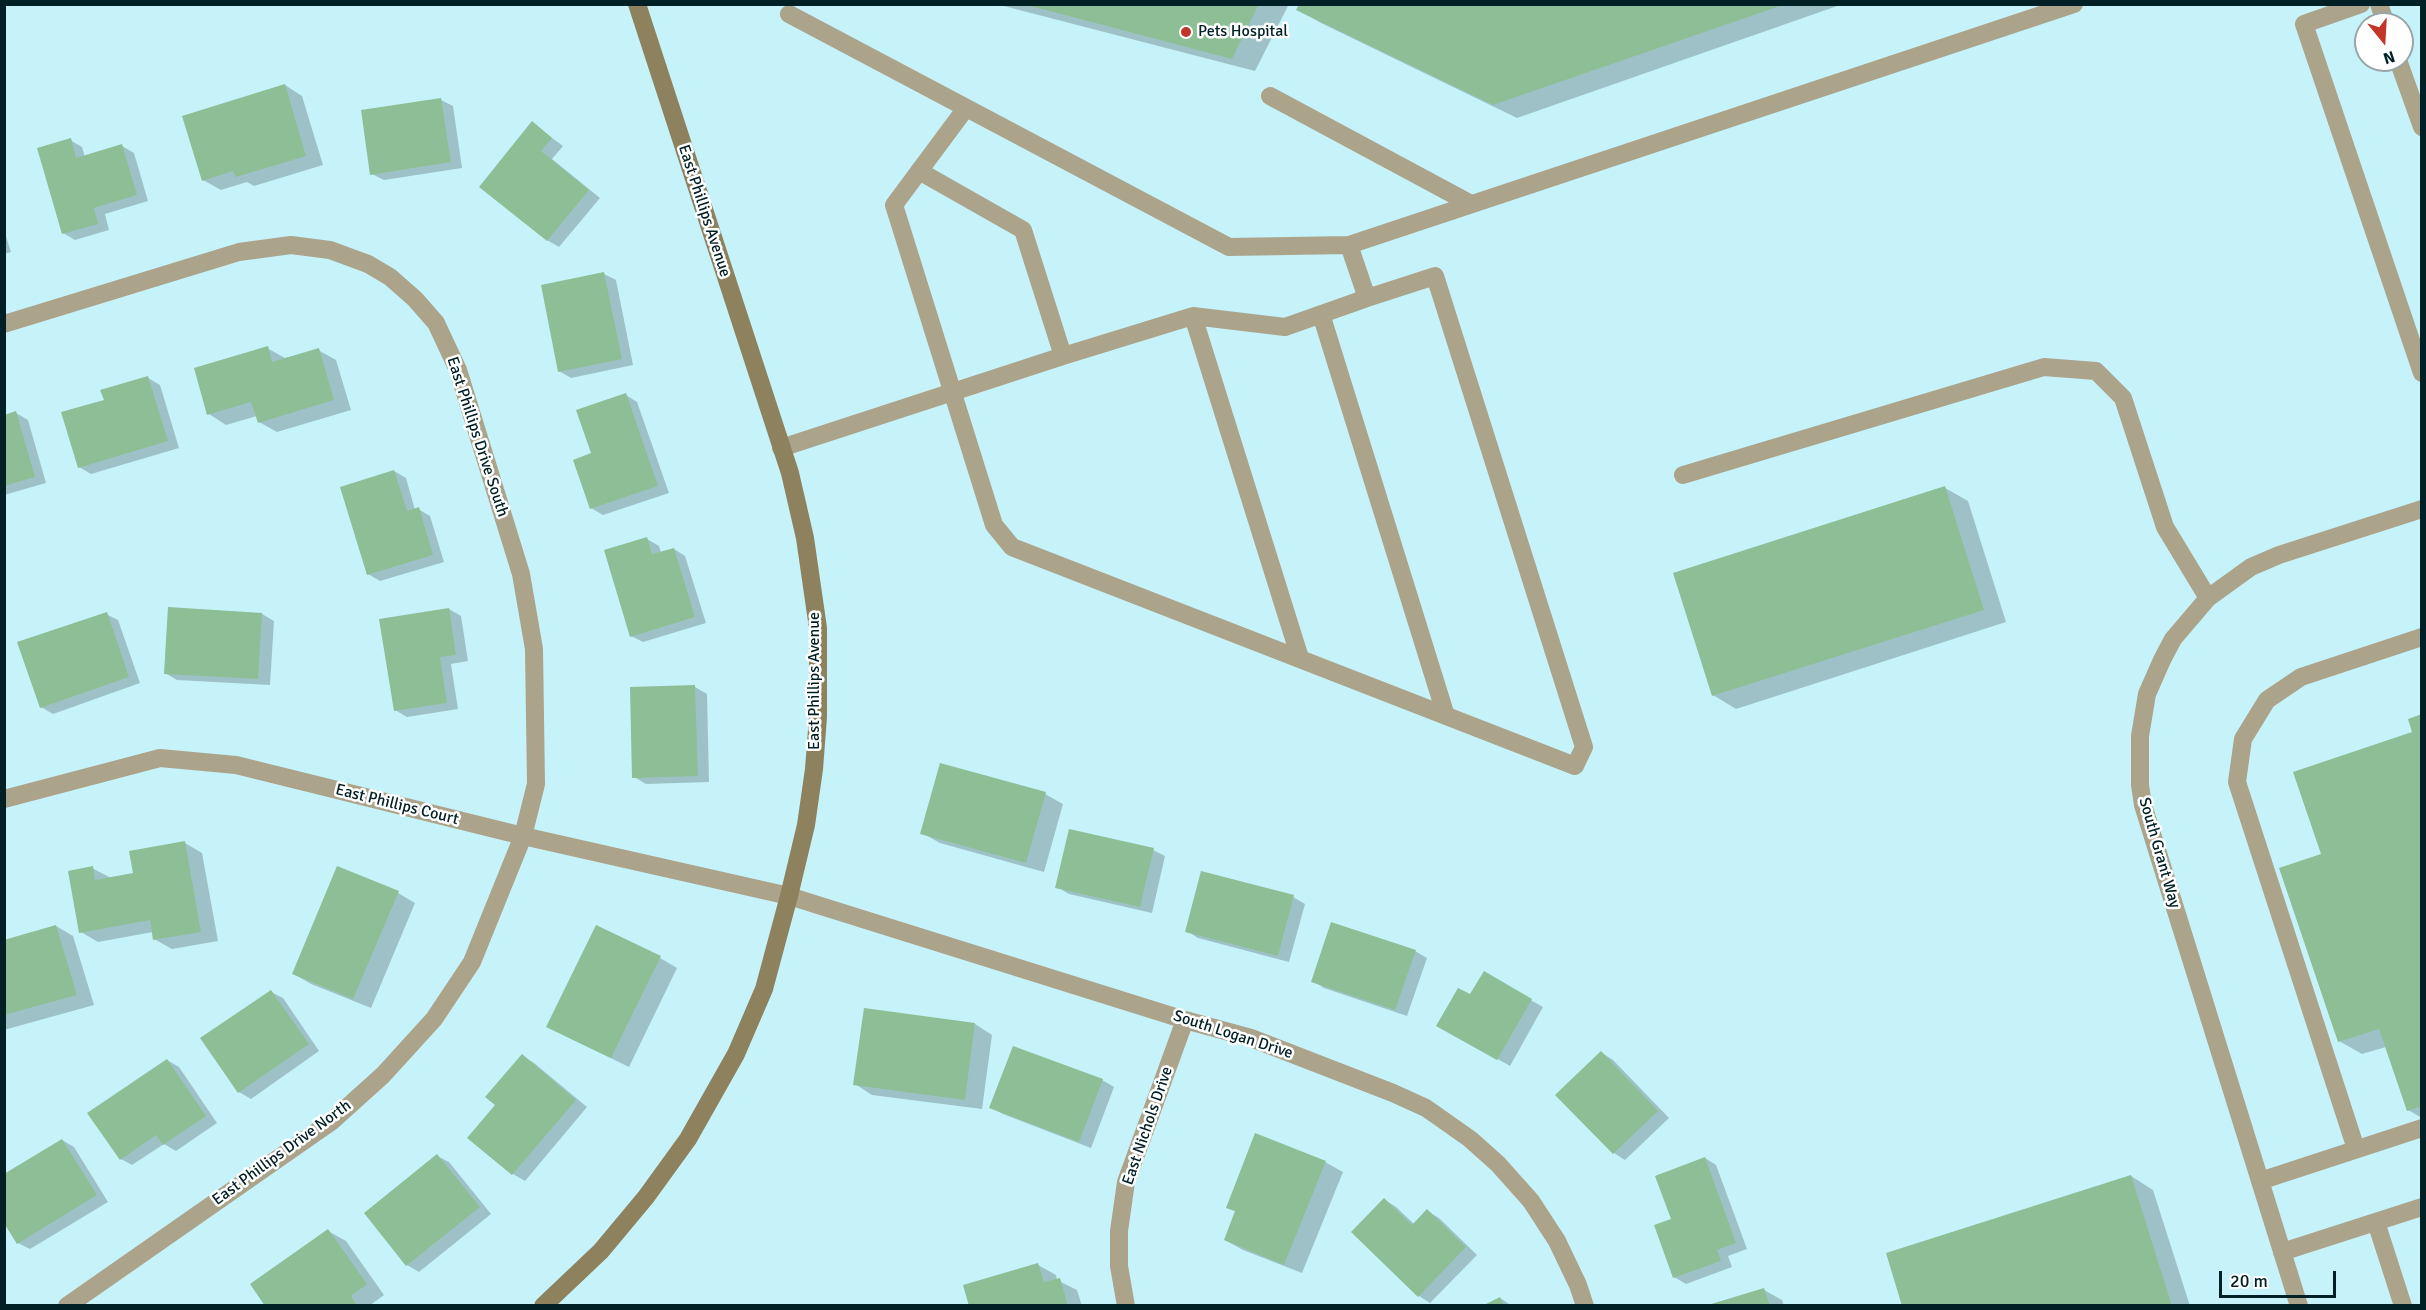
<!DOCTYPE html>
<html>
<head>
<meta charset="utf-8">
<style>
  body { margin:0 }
  #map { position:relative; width:2426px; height:1310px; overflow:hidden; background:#c6f2fa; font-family:Signika,sans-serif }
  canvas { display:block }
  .frame { position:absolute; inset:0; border:6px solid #002025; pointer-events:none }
  .north { position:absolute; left:2354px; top:12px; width:60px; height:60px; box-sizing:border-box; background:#fff; border:2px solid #99a6a8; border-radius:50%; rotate:162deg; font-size:16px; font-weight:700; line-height:24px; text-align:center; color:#002025 }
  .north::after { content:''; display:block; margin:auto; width:21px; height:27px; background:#c23528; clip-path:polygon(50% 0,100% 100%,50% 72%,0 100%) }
  .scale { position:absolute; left:2219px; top:1271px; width:117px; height:27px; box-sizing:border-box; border:3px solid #002025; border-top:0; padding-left:8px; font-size:18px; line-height:21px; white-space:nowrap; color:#002025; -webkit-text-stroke:4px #fff; paint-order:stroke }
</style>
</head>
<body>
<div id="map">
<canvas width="2426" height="1310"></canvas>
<div class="frame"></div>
<div class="north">N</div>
<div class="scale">20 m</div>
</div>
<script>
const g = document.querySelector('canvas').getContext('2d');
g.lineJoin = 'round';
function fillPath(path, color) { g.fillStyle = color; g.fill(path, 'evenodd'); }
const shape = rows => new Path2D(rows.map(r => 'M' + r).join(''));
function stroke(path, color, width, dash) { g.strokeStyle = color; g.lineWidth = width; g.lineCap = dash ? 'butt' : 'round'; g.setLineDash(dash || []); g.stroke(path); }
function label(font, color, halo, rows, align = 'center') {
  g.font = font + ' Signika,sans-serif'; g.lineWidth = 5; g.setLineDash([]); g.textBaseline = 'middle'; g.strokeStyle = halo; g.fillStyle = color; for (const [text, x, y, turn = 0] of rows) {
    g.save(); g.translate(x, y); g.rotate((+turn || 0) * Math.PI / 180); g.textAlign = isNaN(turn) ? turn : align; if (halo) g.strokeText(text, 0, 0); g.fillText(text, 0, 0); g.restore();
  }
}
fillPath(shape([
  [996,4,1289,4,1255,71],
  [1301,4,1843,4,1517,118,1321,23,1298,10],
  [285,85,302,96,323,165,254,186,247,182,221,190,203,180],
  [441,100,453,106,462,168,384,180,372,174],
  [532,123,563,146,552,159,600,198,559,247,547,240],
  [70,140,82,147,85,157,122,146,134,153,148,201,105,214,109,230,75,240,63,233],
  [4,230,11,252,4,254],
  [604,274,616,280,633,365,571,378,559,371],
  [267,348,285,358,318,350,336,360,351,410,277,432,259,422,257,416,226,425,209,414],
  [148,378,160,385,179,448,91,474,79,467],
  [626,395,637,402,669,493,603,515,591,508,592,454],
  [16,413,28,420,46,483,4,495,4,416],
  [394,471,406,478,415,510,418,509,430,516,444,562,380,581,368,574],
  [1945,488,1968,501,2006,622,1736,709,1713,695],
  [647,539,659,546,661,553,674,549,685,556,706,623,643,642,631,636],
  [169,609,262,614,274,621,270,685,177,680,165,673],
  [449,609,461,616,468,661,451,664,458,709,407,717,395,710],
  [106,614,118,620,140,683,53,714,41,707],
  [695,687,707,694,709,782,646,784,634,777],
  [2422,716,2422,1118,2408,1110,2386,1047,2362,1054,2339,1041,2323,855,2414,733],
  [1045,794,1063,804,1044,872,940,843,922,833],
  [185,843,202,853,218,941,172,949,154,939,153,932,98,942,81,932,92,868,111,878,134,874],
  [1153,850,1165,856,1152,913,1069,894,1057,887],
  [398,893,415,903,371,1008,311,984,294,974],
  [1293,897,1305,904,1289,962,1198,938,1187,931],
  [56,926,73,936,94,1005,4,1030,4,941],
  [1415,951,1427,958,1407,1016,1324,988,1313,981],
  [660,958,677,968,629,1067,565,1036],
  [1484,974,1543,1007,1510,1066,1438,1025,1471,996],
  [271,992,283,998,319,1051,251,1099,239,1092],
  [975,1024,992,1035,982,1109,872,1095,855,1084],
  [1602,1053,1613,1060,1669,1118,1625,1160,1614,1153],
  [522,1056,534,1063,587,1107,525,1181,513,1174,470,1138,497,1105],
  [167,1060,179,1067,217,1123,176,1151,164,1144,132,1165,121,1159],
  [1102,1080,1114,1087,1091,1148,1003,1114,991,1108],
  [62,1140,74,1147,108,1202,30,1249,18,1243],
  [437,1156,449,1162,491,1214,419,1272,407,1265],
  [1705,1158,1716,1165,1747,1249,1728,1256,1732,1267,1686,1284,1674,1277,1673,1219],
  [1325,1162,1343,1172,1302,1273,1243,1250,1225,1240,1236,1212,1227,1207],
  [2131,1176,2153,1190,2190,1306,1904,1306],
  [1385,1200,1396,1207,1414,1224,1427,1211,1439,1218,1477,1255,1430,1303,1419,1296],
  [328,1231,346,1241,384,1295,369,1306,267,1306],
  [1038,1265,1056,1275,1057,1280,1077,1290,1082,1306,971,1306],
  [1764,1290,1782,1300,1784,1306,1711,1306],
  [1500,1298,1512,1306,1485,1306]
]), '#0003');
fillPath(shape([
  [1023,4,1259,4,1232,59],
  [1299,4,1783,4,1783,5,1493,105,1296,10],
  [285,84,306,156,236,177,233,171,202,181,182,116],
  [441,98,451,162,370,175,361,110],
  [532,121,552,138,541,151,589,190,547,241,479,187],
  [71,138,76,158,122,144,137,195,94,208,98,224,62,234,37,148],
  [604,272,622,359,558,372,541,285],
  [268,346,272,362,319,348,334,400,258,423,251,402,207,415,194,368],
  [148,376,168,441,78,468,61,412,104,400,100,390],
  [626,393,658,486,590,509,573,460,591,453,576,410],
  [16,411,35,477,4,486,4,415],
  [394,470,407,511,419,507,433,555,367,575,340,487],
  [1945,486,1984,610,1712,696,1673,573],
  [647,537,652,554,674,548,695,617,630,637,604,550],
  [168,607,262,613,258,679,164,674],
  [449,608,456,655,440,657,447,703,394,711,379,619],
  [107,612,129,677,40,708,17,642],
  [695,685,698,776,632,778,630,687],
  [2422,714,2422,1106,2407,1111,2379,1029,2338,1042,2279,868,2321,854,2293,772,2412,732,2408,719],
  [940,763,1046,792,1026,863,920,834],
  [1069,829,1154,848,1140,907,1055,888],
  [185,841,201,932,153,940,150,920,79,933,68,871,93,866,95,880,133,873,129,851],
  [337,866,399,891,353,999,292,974],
  [1201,871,1294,895,1278,956,1185,932],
  [1331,922,1416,950,1395,1010,1311,982],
  [56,925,77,995,4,1015,4,940],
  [596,925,661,956,611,1058,546,1027],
  [1484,971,1532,999,1497,1060,1436,1026,1458,988,1470,994],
  [271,990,309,1044,238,1093,200,1038],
  [864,1008,975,1023,965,1100,853,1085],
  [1013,1046,1103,1079,1079,1142,989,1108],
  [1601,1051,1658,1111,1613,1154,1555,1095],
  [522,1054,576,1100,512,1175,467,1138,495,1105,485,1097],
  [167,1059,206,1116,163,1145,156,1135,120,1160,87,1113],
  [1255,1133,1326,1161,1284,1265,1224,1240,1235,1211,1226,1208],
  [62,1139,97,1195,17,1244,4,1223,4,1174],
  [437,1154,480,1207,406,1266,364,1213],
  [1705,1157,1736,1243,1717,1250,1721,1261,1673,1278,1654,1225,1671,1219,1655,1176],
  [2131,1175,2172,1306,1902,1306,1886,1253],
  [1384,1198,1412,1225,1427,1209,1466,1247,1418,1297,1351,1232],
  [328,1229,367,1284,351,1296,357,1306,265,1306,250,1284],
  [1038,1263,1044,1282,1060,1278,1068,1306,969,1306,963,1285],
  [1764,1288,1770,1306,1708,1306,1708,1305],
  [1500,1297,1504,1306,1482,1306]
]), '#8dbe95');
stroke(shape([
  [2361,4,2304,24,2422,373],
  [2379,4,2386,24],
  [789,14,1229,247,1349,245,2074,4],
  [2398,60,2422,127],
  [1270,96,1471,204],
  [966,108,894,205,994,525,1012,547,1575,766,1584,747,1435,276,1367,298,1349,245],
  [1321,314,1446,716],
  [1193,316,1300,658],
  [1063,356,1193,316,1285,327,1367,298],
  [781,448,1063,356,1023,230,919,171],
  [1683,475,2044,367,2096,371,2123,398,2165,527,2208,598],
  [2356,1149,2237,782,2243,739,2267,700,2301,677,2422,637],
  [2260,1181,2422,1128],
  [2376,1222,2403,1306],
  [2282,1252,2422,1207]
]), '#aca38b', 18);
stroke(shape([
  [4,324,239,252,291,245,330,250,368,264,390,277,415,299,436,323,458,370,521,574,534,649,536,784,523,836,472,962,434,1019,383,1075,332,1121,67,1306],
  [4,799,160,758,236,765,523,836,789,896,1185,1020,1251,1038,1393,1093,1426,1108,1470,1139,1498,1164,1531,1201,1557,1241,1578,1285,1585,1306],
  [1126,1306,1119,1266,1119,1231,1126,1182,1185,1020],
  [2299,1306,2143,805,2140,785,2140,736,2147,694,2162,660,2173,639,2208,598,2251,567,2279,555,2422,509]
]), '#aca38b', 18);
stroke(shape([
  [543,1306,601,1251,646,1197,688,1139,736,1054,764,989,789,896,806,825,814,769,818,717,818,628,805,538,790,473,637,4]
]), '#8e815d', 18);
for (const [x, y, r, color] of [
  [1186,32,6,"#c23528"]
]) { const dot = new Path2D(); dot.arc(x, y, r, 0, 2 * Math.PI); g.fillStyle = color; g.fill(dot); stroke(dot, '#fff', 2); }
label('16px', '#002025', '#fff', [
  ["Pets Hospital",1198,32]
], 'left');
label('16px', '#002025', '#fff', [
  ["East Phillips Avenue",704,211,72],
  ["East Phillips Drive South",477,437,72],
  ["East Phillips Avenue",815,681,-90],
  ["East Phillips Court",397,805,14],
  ["South Grant Way",2159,853,74],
  ["South Logan Drive",1233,1035,18],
  ["East Nichols Drive",1148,1126,-71],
  ["East Phillips Drive North",282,1153,-36]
]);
</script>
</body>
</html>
